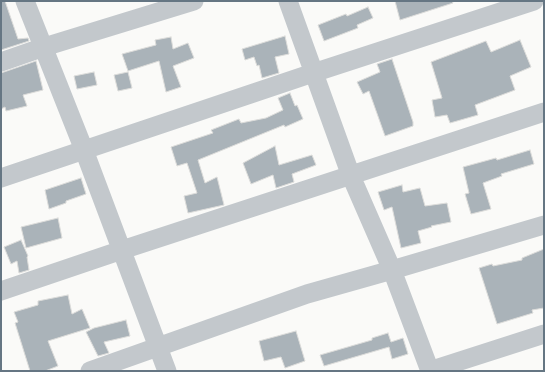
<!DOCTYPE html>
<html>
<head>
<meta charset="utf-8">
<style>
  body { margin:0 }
  #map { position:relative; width:545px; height:372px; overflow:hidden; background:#fafaf8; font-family:Rubik,sans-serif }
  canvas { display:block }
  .frame { position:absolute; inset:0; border:2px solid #657683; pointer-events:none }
</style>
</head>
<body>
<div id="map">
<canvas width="545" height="372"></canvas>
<div class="frame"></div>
</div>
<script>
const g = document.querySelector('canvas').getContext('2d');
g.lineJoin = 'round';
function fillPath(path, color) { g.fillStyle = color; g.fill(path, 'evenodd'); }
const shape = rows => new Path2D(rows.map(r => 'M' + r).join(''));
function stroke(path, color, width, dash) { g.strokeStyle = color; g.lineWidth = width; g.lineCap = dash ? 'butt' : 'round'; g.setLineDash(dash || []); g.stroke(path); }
const building = shape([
  [1,1,5,1,18,39,28,38,29,41,1,50,1,1],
  [395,1,452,1,453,3,400,20,395,1],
  [368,7,373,18,357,25,358,28,324,41,318,25,346,14,347,16,368,7],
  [285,36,289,54,275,57,279,73,262,78,259,65,257,66,254,57,245,60,242,49,285,36],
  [171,37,173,49,188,43,194,58,173,66,181,87,166,92,159,61,128,71,122,54,156,45,155,40,171,37],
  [520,40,531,67,510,76,515,90,475,105,478,115,450,123,447,115,435,117,432,100,442,98,431,62,486,41,491,52,520,40],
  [392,59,413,122,413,126,385,136,369,91,363,94,357,82,380,72,377,64,392,59],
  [36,61,43,90,23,95,27,106,6,111,5,107,1,109,1,73,36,61],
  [94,72,97,85,77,89,74,76,94,72],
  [128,72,132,88,118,91,114,75,128,72],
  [290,93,295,106,297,105,303,119,285,127,284,125,198,160,205,183,217,177,224,205,188,213,184,196,197,193,187,163,177,166,171,147,213,133,211,130,239,119,241,123,266,118,283,110,278,98,290,93],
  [275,146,279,165,312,155,316,165,292,174,294,182,276,188,273,175,251,184,243,163,275,146],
  [530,150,534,164,501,174,502,176,483,183,491,209,471,214,465,194,469,193,463,167,496,158,497,160,530,150],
  [81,178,86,194,66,201,66,203,49,209,45,190,81,178],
  [402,185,403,192,420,188,425,206,447,203,451,222,431,226,432,227,418,231,421,243,401,248,392,207,384,210,378,192,402,185],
  [58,218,62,238,26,248,21,227,58,218],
  [21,240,28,256,27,257,29,270,19,273,17,261,11,264,4,247,21,240],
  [544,249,544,308,532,310,533,313,497,324,479,268,492,264,493,266,522,260,522,258,544,249],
  [68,295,72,314,82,309,90,328,48,341,58,366,45,371,30,371,15,323,18,322,14,312,38,305,38,301,68,295],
  [126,320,130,336,104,342,109,353,98,356,86,332,94,328,126,320],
  [296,331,305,361,285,368,281,357,264,361,259,341,296,331],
  [388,333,391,342,403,338,408,354,392,359,389,347,324,366,320,355,372,340,372,338,388,333]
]);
fillPath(building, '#aab3b9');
stroke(building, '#dcdcda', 1);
stroke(shape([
  [25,1,84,150,167,371],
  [288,1,351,176,392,270,430,371],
  [1,62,44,47,194,1],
  [1,178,313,73,534,1],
  [1,291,122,250,544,112],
  [90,371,307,294,392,270,544,225],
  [429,371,544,334]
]), '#c3c8cc', 19);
</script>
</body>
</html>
